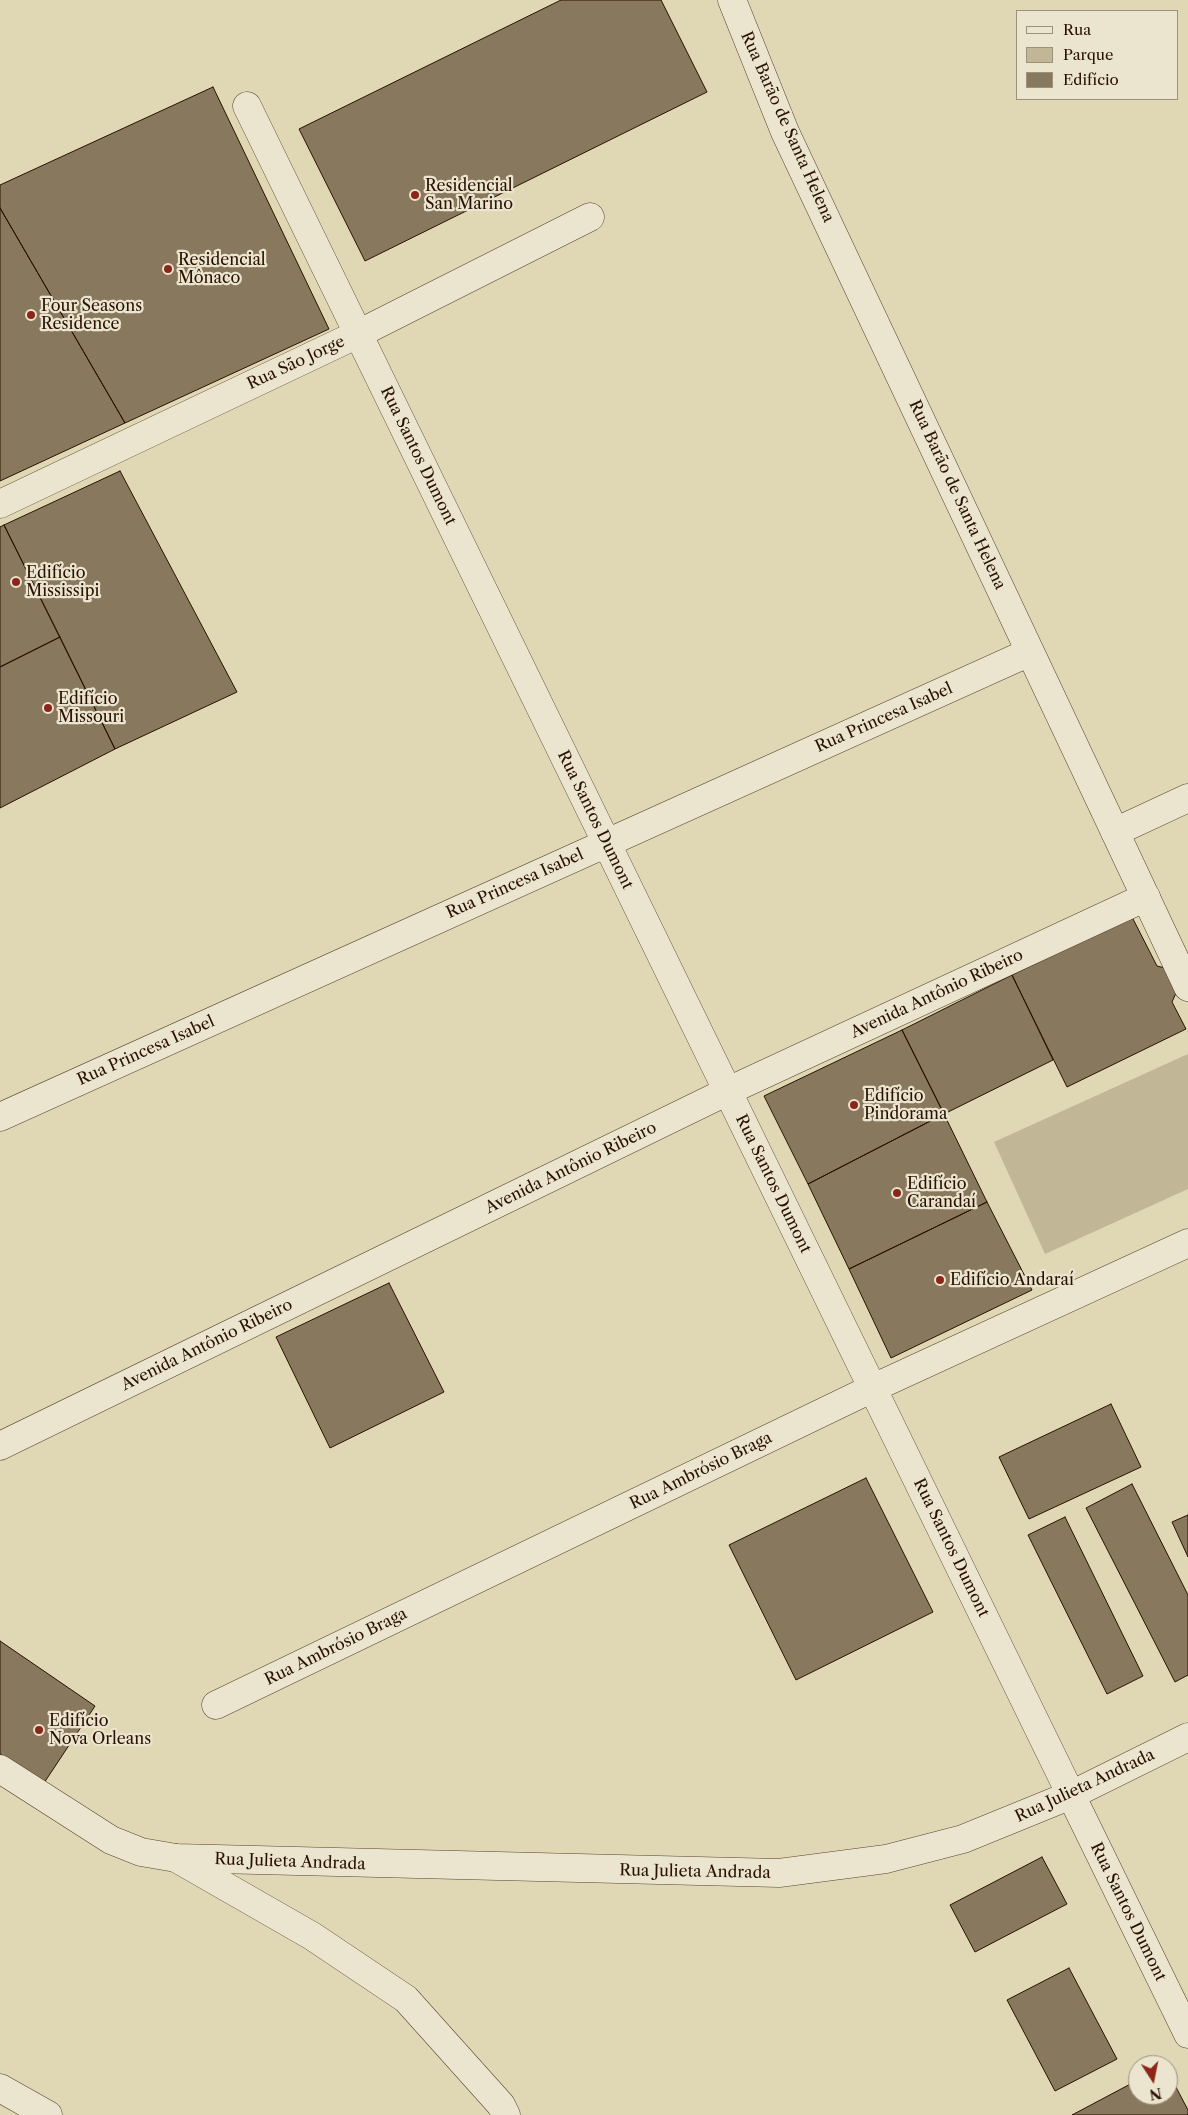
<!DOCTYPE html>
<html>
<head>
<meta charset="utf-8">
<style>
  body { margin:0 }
  #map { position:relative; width:1188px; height:2115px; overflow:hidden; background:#e0d7b5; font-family:"Libre Caslon Text",serif }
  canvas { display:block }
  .legend { position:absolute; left:1016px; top:10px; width:162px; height:90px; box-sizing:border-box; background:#ebe5cf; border:1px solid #9d917c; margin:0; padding:6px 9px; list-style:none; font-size:15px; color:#291200 }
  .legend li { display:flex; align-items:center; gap:10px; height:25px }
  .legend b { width:25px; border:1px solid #9d917c }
  .north { position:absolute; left:1128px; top:2055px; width:50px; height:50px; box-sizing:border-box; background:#ebe5cf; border:1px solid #9d917c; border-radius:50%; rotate:169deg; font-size:14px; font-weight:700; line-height:20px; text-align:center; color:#291200 }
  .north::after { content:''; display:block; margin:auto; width:18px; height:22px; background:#8f2418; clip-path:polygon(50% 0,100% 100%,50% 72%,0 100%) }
</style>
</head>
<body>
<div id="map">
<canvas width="1188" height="2115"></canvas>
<ul class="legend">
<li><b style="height:6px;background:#ebe5cf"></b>Rua</li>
<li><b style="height:14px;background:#c1b696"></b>Parque</li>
<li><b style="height:14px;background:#88785e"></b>Edifício</li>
</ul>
<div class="north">N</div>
</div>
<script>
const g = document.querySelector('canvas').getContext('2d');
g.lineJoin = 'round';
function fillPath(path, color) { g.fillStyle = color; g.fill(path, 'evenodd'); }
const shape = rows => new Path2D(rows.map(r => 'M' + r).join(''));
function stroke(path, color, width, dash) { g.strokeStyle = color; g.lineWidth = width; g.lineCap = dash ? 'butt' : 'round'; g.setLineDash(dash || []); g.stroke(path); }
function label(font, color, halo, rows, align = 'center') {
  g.font = font + ' "Libre Caslon Text",serif'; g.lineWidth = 4.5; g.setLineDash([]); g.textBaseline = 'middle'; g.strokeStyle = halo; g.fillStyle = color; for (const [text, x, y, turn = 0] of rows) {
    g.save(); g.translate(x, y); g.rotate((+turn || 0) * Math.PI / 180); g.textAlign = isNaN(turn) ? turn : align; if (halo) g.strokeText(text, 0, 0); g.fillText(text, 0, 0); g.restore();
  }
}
fillPath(shape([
  [1188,1054,1188,1189,1045,1254,994,1142]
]), '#c1b696');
const building = shape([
  [561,0,661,0,707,92,365,261,299,129,561,0],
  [213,87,329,329,125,423,0,208,0,185,213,87],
  [0,208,125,423,0,481,0,208],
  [120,471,237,692,115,749,4,525,120,471],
  [4,525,60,637,0,667,0,527,4,525],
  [60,637,115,749,0,808,0,667,60,637],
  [1132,917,1157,966,1165,968,1176,993,1172,1002,1186,1029,1067,1087,1012,975,1132,917],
  [1012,975,1053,1060,944,1114,902,1030,1012,975],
  [902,1030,944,1114,808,1184,764,1096,902,1030],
  [944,1114,987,1202,849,1269,808,1184,944,1114],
  [987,1202,1032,1290,891,1358,849,1269,987,1202],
  [389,1283,444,1392,330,1448,276,1337,389,1283],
  [1111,1404,1141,1467,1029,1519,999,1457,1111,1404],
  [866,1478,933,1612,796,1680,729,1545,866,1478],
  [1132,1484,1188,1595,1188,1675,1175,1682,1086,1508,1132,1484],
  [1188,1515,1188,1557,1172,1522,1188,1515],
  [1065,1517,1143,1676,1107,1694,1028,1535,1065,1517],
  [0,1641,95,1706,44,1783,0,1754,0,1641],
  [1042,1857,1067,1904,975,1952,950,1905,1042,1857],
  [1069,1968,1117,2059,1055,2091,1007,2000,1069,1968],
  [1168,2072,1188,2110,1188,2115,1072,2115,1138,2080,1138,2095,1168,2095,1168,2072]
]);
fillPath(building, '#88785e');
stroke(building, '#291200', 1);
const minor = shape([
  [732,0,785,132,1115,832],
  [247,106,1071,1795],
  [0,504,358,334,590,217],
  [0,1117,1030,652],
  [0,1446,728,1091,1146,897],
  [216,1705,873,1388,1188,1243],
  [176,1858,312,1936,406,1999,501,2105,506,2115],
  [0,2088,48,2115]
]);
const tertiary = shape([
  [1188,798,1115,832,1188,987],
  [0,1769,111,1840,141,1852,176,1858,779,1873,886,1859,963,1839,1071,1795,1188,1737],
  [1071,1795,1188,2034]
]);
stroke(minor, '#57432d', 29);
stroke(tertiary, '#57432d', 29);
stroke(minor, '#ebe5cf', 28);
stroke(tertiary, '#ebe5cf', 28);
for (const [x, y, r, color] of [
  [415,195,5,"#8f2418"],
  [168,269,5,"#8f2418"],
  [31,315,5,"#8f2418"],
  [16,582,5,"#8f2418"],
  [48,708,5,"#8f2418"],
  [854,1105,5,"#8f2418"],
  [897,1193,5,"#8f2418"],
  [940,1280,5,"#8f2418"],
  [39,1730,5,"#8f2418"]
]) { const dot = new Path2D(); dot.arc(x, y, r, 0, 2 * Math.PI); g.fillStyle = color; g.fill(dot); stroke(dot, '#ebe5cf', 2); }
label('16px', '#291200', '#ebe5cf', [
  ["Rua Barão de Santa Helena",787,127,66],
  ["Rua São Jorge",296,363,-25],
  ["Rua Santos Dumont",418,456,64],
  ["Rua Barão de Santa Helena",957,495,65],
  ["Rua Princesa Isabel",884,718,-24],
  ["Rua Santos Dumont",595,820,64],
  ["Rua Princesa Isabel",515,884,-24],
  ["Avenida Antônio Ribeiro",937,994,-25],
  ["Rua Princesa Isabel",146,1051,-24],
  ["Avenida Antônio Ribeiro",571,1168,-26],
  ["Rua Santos Dumont",773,1184,64],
  ["Avenida Antônio Ribeiro",207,1345,-26],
  ["Rua Ambrósio Braga",701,1471,-26],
  ["Rua Santos Dumont",951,1548,64],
  ["Rua Ambrósio Braga",336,1647,-26],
  ["Rua Julieta Andrada",1085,1786,-25],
  ["Rua Julieta Andrada",290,1862,2],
  ["Rua Julieta Andrada",695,1872,1],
  ["Rua Santos Dumont",1128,1912,64]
]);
label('16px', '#291200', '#ebe5cf', [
  ["Residencial",425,186],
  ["San Marino",425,204],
  ["Residencial",178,260],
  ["Mônaco",178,278],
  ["Four Seasons",41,306],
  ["Residence",41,324],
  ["Edifício",26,573],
  ["Mississipi",26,591],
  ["Edifício",58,699],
  ["Missouri",58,717],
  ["Edifício",864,1096],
  ["Pindorama",864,1114],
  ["Edifício",907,1184],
  ["Carandaí",907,1202],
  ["Edifício Andaraí",950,1280],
  ["Edifício",49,1721],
  ["Nova Orleans",49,1739]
], 'left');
</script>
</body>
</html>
